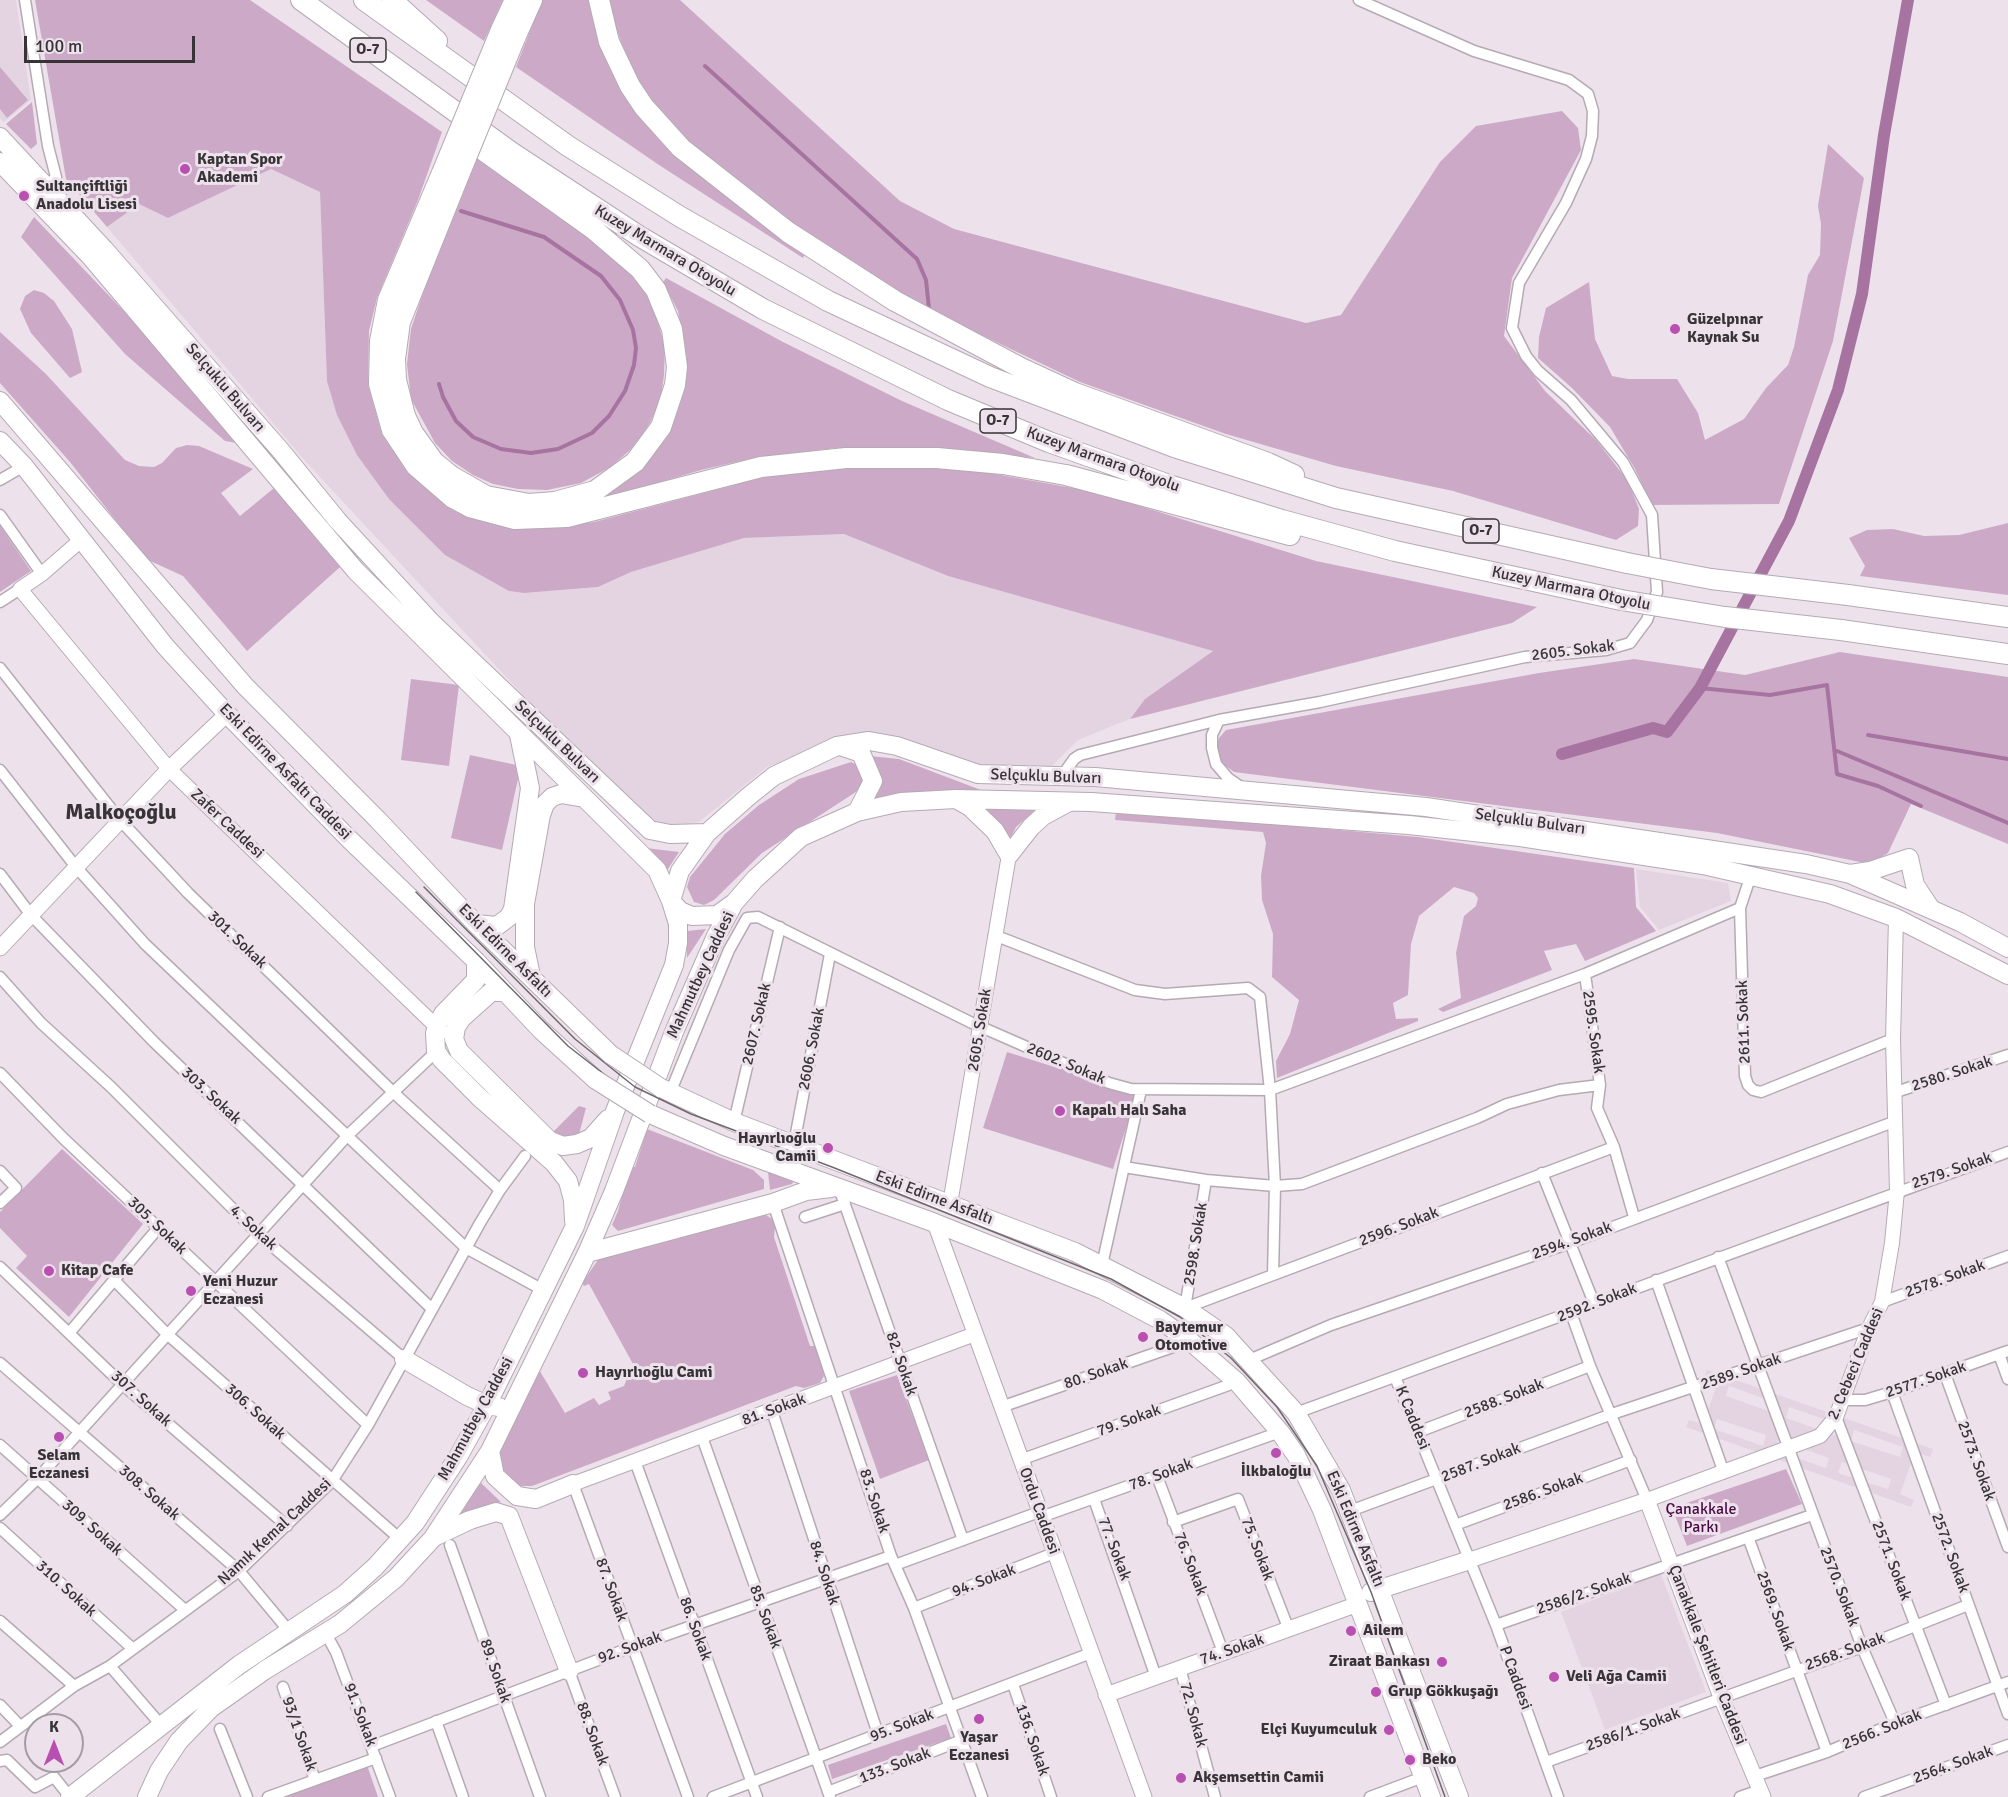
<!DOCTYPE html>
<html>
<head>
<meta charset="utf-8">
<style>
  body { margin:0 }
  #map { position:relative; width:2008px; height:1797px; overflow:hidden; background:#ede2ec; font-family:Signika,sans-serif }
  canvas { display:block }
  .north { position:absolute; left:24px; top:1713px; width:60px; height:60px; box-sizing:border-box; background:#ede2ec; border:2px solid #a49ca3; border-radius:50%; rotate:0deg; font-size:16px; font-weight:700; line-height:24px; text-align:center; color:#373336 }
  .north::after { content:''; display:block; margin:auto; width:21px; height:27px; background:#b94fb0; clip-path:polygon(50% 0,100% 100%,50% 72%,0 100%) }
  .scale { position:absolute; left:24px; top:36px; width:171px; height:27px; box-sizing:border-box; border:3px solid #373336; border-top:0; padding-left:8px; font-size:18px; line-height:21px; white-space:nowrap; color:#373336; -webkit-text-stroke:4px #ede2ec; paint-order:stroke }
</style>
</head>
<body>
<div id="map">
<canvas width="2008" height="1797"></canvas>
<div class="north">K</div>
<div class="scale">100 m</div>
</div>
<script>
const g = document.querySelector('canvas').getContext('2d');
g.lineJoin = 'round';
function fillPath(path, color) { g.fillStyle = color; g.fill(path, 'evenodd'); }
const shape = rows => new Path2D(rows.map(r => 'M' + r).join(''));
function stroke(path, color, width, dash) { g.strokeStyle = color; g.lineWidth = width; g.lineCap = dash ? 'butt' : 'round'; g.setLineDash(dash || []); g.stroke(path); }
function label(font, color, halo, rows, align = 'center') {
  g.font = font + ' Signika,sans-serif'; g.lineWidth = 6; g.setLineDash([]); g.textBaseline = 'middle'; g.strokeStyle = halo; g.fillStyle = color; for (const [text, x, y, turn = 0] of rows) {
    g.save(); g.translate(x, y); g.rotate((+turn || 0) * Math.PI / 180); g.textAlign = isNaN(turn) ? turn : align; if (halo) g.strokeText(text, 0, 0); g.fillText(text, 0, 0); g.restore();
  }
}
fillPath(shape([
  [0,0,16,0,31,100,4,122,0,118],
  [271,169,320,192,327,381,509,591,524,593,598,587,631,572,744,538,844,534,948,576,1213,651,1145,699,1130,719,1078,740,1049,769,983,769,840,738,767,767,699,822,660,829,589,766,305,461,107,227,139,204,168,218],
  [1636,869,1728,883,1731,901,1659,930,1640,907],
  [1707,1370,1933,1449,1930,1457,1915,1452,1900,1494,1914,1500,1911,1507,1686,1427,1689,1420,1703,1424,1718,1382,1704,1377],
  [1729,1386,1777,1403,1774,1413,1726,1396],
  [1789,1407,1841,1425,1838,1436,1786,1418],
  [1717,1419,1766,1435,1763,1446,1714,1429],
  [1854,1430,1903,1447,1900,1457,1851,1441],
  [1778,1440,1829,1458,1826,1468,1775,1450],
  [1842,1462,1891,1479,1888,1489,1838,1473],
  [1661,1574,1706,1692,1605,1730,1561,1612]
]), '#e4d4e2');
fillPath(shape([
  [35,0,250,0,442,132,418,200,377,298,369,331,368,385,382,434,406,467,464,512,485,522,539,529,594,522,776,474,852,465,962,468,1095,492,1316,561,1537,607,1512,623,1130,719,1145,699,1213,651,948,576,844,534,744,538,631,572,598,587,524,593,509,591,445,555,389,499,357,455,337,415,327,381,320,192,271,169,168,218,139,204,107,227,66,179],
  [426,0,503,0,484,41],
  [542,0,591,0,619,80,806,252,803,258,659,165,516,67],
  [606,0,680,0,900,201,954,229,1306,323,1341,315,1440,162,1476,126,1562,111,1578,128,1581,150,1512,278,1504,336,1545,391,1596,440,1628,481,1639,509,1638,526,1616,540,1453,491,1336,466,1226,434,1080,382,927,309,826,248,723,173,691,145,661,115,633,75],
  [0,67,28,100,7,118,0,109],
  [32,102,37,144,31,149,6,124],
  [1828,144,1864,178,1833,341,1779,504,1652,505,1635,469,1610,427,1572,388,1538,358,1539,337,1546,308,1589,282,1595,339,1612,376,1628,379,1677,379,1698,413,1705,440,1744,419,1766,388,1788,365,1794,347,1808,275,1820,255,1821,224,1818,206],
  [478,157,586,233,643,284,657,318,665,348,664,375,661,398,650,423,635,446,609,468,581,483,547,490,518,489,493,484,473,475,452,461,435,443,411,399,407,364,411,329,427,281],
  [34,217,136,324,237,443,225,441,125,354,21,237],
  [666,278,783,342,902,401,1035,458,939,448,836,448,754,458,701,470,596,501,636,474,673,422,681,401,687,359,678,311,663,282],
  [34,290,44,293,54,301,72,329,82,372,70,378,31,333,20,309,25,296],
  [0,332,46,374,125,460,139,466,154,467,162,463,176,448,187,445,199,446,253,469,221,493,240,516,274,488,340,567,247,651,183,576,146,559,70,462,0,383],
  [2008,523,2008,595,1860,576,1865,566,1849,538,1867,530,1893,529,1924,536,1959,535],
  [0,526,31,571,0,592],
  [1840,652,2008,677,2008,844,1911,804,1888,853,1870,864,1717,833,1234,772,1222,763,1216,748,1219,738,1226,730,1539,673,1634,659,1745,675],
  [411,679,459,685,449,766,401,760],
  [470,755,521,766,502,850,451,838],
  [870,756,899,759,981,790,903,796,872,804,880,787,877,770],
  [851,762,859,766,863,774,862,788,762,853,714,900,704,905,694,902,687,887,690,877,725,834,759,805,799,779],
  [981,808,1038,808,1016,827,1008,844],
  [1116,813,1182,816,1418,837,1634,868,1636,907,1656,931,1585,961,1576,944,1544,951,1552,970,1443,1012,1438,1009,1461,998,1456,953,1464,916,1476,906,1478,898,1474,893,1454,887,1419,916,1411,944,1408,995,1393,1003,1396,1019,1418,1018,1418,1021,1277,1078,1276,1061,1290,1034,1299,1000,1272,977,1273,934,1262,900,1261,876,1266,843,1263,832,1115,820],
  [646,848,679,852,666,872],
  [706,929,687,958,687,931],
  [1007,1052,1137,1093,1113,1169,983,1128],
  [579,1106,586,1108,578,1138,564,1141,551,1134],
  [647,1129,753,1170,764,1180,764,1189,618,1231,612,1225,618,1211,630,1167,635,1167],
  [62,1149,143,1224,69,1317,16,1268,27,1256,0,1228,0,1212],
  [768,1172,794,1181,792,1184,770,1190],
  [763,1213,772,1219,775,1226,774,1237,810,1346,815,1346,822,1368,824,1376,820,1383,804,1388,796,1386,532,1486,518,1486,503,1476,497,1450,538,1368,565,1413,594,1398,599,1405,611,1399,608,1392,624,1386,633,1364,589,1284,584,1286,582,1283,602,1254],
  [897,1375,929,1460,880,1479,849,1391],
  [1786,1469,1802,1504,1687,1546,1672,1508],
  [480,1482,501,1502,470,1510,459,1516],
  [946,1724,951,1738,832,1779,828,1765],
  [367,1765,378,1797,281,1797]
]), '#ccaac7');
stroke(shape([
  [705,66,917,259,926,280,929,309],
  [439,384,443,397,456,421,473,437,501,449,531,453,558,449,592,433,609,416,625,391,634,365,636,348,633,330,620,300,601,276,544,237,461,211],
  [1700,688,1770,695,1827,685,1837,774,1878,786,1921,806],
  [1868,735,2008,759],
  [1837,751,2008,823]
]), '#a774a1', 4);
stroke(shape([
  [1562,754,1653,728,1667,732,1700,688,1789,521,1838,390,1862,294,1884,135,1908,0]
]), '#a774a1', 12);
const minor = shape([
  [25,0,48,146,56,177,47,186],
  [0,480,24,466],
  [0,515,42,574],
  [0,602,20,589],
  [0,668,120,820,188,893,394,1093,500,1190],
  [1219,720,1212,735,1212,748,1216,764,1228,778,1241,787],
  [0,770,76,867,145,944,249,1043,466,1248,543,1290],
  [1062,776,1074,759,1080,755,1219,720,1320,702,1525,657,1606,650,1630,643,1647,620,1657,592,1652,515,1623,462,1571,400,1538,371,1526,356,1512,328,1519,283,1566,203,1586,159,1592,136,1593,111,1588,94,1569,80,1474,51,1359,0],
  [0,874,31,915,154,1042,432,1309],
  [1751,875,1740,908,1745,1076,1748,1085,1753,1090,1761,1092,1893,1039],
  [994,935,1135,990,1165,994,1248,988,1260,997,1270,1090,1275,1186,1273,1275],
  [0,977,41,1023,111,1087,258,1234,404,1359],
  [0,1073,63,1138,368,1425],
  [1896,1092,2008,1055],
  [670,1093,729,950,747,918,758,917,972,1023,1109,1083,1131,1089,1270,1090,1585,974],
  [734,1122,780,927],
  [794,1144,830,954],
  [1124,1167,1206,1180,1275,1186,1302,1184,1477,1118,1507,1104,1559,1090,1600,1085],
  [0,1171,16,1188,0,1203],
  [1542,1173,1594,1303],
  [839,1188,963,1540],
  [773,1203,891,1556,914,1608,982,1797],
  [805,1217,845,1204],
  [1634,1217,1614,1147,1597,1108,1600,1085,1585,974,1740,908],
  [1718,1257,1862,1647,1895,1723],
  [1102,1265,1141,1090],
  [0,1267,122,1384,287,1526],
  [114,1280,167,1334,400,1539],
  [1656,1280,1724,1473],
  [1882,1302,2008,1256],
  [1185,1308,1614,1147],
  [1185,1308,1206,1180],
  [1571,1313,1590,1366,1647,1500],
  [70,1332,159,1227],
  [1999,1354,2008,1379],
  [1249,1360,1331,1325,1570,1243,1896,1121],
  [0,1363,239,1571,289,1631],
  [1945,1374,2008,1547],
  [1395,1377,1496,1625,1558,1797],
  [1892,1392,2008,1714],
  [1842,1400,1865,1400,1892,1392,2008,1351],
  [1001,1407,1190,1341],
  [772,1411,878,1734],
  [1296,1413,2008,1152],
  [1836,1417,1946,1705],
  [1418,1432,1590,1366],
  [702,1437,830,1797],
  [0,1445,185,1610],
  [1020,1460,1237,1382],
  [635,1461,757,1797],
  [1157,1476,1223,1652],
  [573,1484,688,1797],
  [1094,1499,1156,1677],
  [1350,1511,1612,1414,1869,1328],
  [0,1515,37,1479,348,1135,439,1049],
  [1041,1517,1280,1432],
  [1173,1522,1238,1499,1289,1630],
  [1455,1525,1631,1460],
  [0,1528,133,1649],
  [1748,1537,1827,1752],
  [450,1545,540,1797],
  [895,1565,1039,1512],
  [914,1608,1054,1553],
  [0,1621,74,1686],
  [1496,1625,1812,1515],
  [326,1634,336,1652,390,1797],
  [110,1666,161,1725],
  [1180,1668,1215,1797],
  [569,1671,615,1797],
  [1013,1684,1051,1797],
  [283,1687,315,1780],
  [0,1705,20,1726],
  [436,1721,463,1797],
  [220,1729,247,1797],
  [0,1742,74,1686,110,1666,239,1571,332,1481,368,1425,480,1223,500,1190,525,1156],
  [372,1746,632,1647,891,1556],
  [0,1761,7,1760,35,1787,54,1777,70,1797],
  [1546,1762,1862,1647,1968,1605],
  [1755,1776,1827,1752,1895,1723,2008,1682],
  [828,1792,962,1740],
  [268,1797,376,1758],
  [713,1797,1091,1653],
  [1370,1797,1423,1777],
  [1740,1797,1760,1790],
  [1864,1797,2008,1745]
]);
const tertiary = shape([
  [81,540,42,574,20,589,169,769,442,1032],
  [950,1204,1009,855],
  [573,1484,975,1334],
  [1647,1500,1820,1436,1836,1417,1869,1328,1882,1302,1892,1243,1897,1191,1893,1039,1896,918]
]);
const secondary = shape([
  [0,948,169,769,227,714],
  [935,1223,1144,1797],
  [1470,1560,1647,1500,1721,1697,1763,1797],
  [1106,1695,1358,1604]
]);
const primary = shape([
  [0,137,104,249,281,451,338,521,431,622,650,830,670,834,707,833],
  [0,162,90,256,356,571,657,870,671,901,678,924,678,943,674,965,615,1111,575,1226,487,1405,458,1457,415,1523,375,1567,345,1594,239,1665,70,1797],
  [0,401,245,686,378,820,476,924,610,1054],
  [0,441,24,466,165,646,227,714,348,838,476,961,541,1030,596,1080],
  [840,746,861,753,873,781,857,812],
  [956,799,970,807,995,831,1009,855,1031,827,1043,816,1067,803],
  [1850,874,1870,871,1909,858,1915,885,1931,909],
  [671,901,680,871,707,833,749,796,774,776,837,746,869,741,897,746,978,774,1095,777,1426,807,1806,864,1850,874,1960,922,2008,948],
  [671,901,680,911,692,916,717,915,734,903,755,879,801,837,857,812,901,802,956,799,1091,802,1409,825,1520,837,1703,865,1830,894,1896,918,2008,975],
  [476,924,497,926,509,917,513,909,530,788,519,735],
  [476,961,476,980,443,1014,438,1023,435,1033,436,1051,442,1060,479,1097,554,1163,568,1181,573,1200,574,1221],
  [531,976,525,947,525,904,541,815,545,804,552,797,561,794,584,798],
  [504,992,491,992,462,1018,456,1027,454,1039,459,1051,550,1141,563,1146,577,1144,591,1138,608,1119],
  [661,1088,734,1122,1075,1252,1185,1308,1226,1336,1296,1413,1341,1490,1459,1797],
  [650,1114,724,1146,935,1223,1103,1290,1160,1320,1190,1341,1237,1382,1280,1432,1296,1455,1322,1510,1431,1797],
  [587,1253,773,1203,806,1191,831,1188],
  [404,1359,467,1396,487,1405,499,1407],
  [490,1451,495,1476,517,1496,536,1499,573,1484],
  [434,1537,470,1520,496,1512,509,1516,569,1671],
  [1371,1592,1470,1560],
  [147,1797,159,1771,179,1741,211,1708,265,1670,340,1624,396,1578,433,1538,490,1451,587,1253,614,1191,674,1032,716,936,732,907]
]);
const motorway = shape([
  [301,0,511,152,639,236,763,309,948,400,1049,442,1172,486,1282,520,1395,551,1621,600],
  [364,0,568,146,679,216,828,301,990,377,1174,447,1336,498,1627,563],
  [392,0,437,41],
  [599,0,609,42,630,86,644,107,681,148,788,232,895,301,1021,368,1075,393,1268,463,1294,475],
  [501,30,515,0],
  [515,38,532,0],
  [442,173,388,300,380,341,379,384,392,430,416,466,453,498,470,507,515,519,567,517,761,467,846,458,937,458,1003,464,1066,475,1290,535],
  [457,180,400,322,395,359,396,380,405,416,413,433,434,462,451,476,486,496,529,504,555,502,595,491,635,462,661,427,675,385,677,367,672,329,656,290,640,269,592,228,469,140,462,132],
  [1848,595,2008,617],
  [1841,630,2008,654]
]);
stroke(minor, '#b5aab3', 13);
stroke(tertiary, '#b5aab3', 16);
stroke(secondary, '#b5aab3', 17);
stroke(primary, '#b5aab3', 20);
stroke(motorway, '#b5aab3', 22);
stroke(minor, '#fff', 10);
stroke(tertiary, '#fff', 14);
stroke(secondary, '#fff', 15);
stroke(primary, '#fff', 18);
stroke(motorway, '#fff', 20);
stroke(shape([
  [424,887,575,1039,635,1087,691,1114,832,1167,1111,1279,1180,1317,1231,1358,1277,1407,1317,1466,1371,1592,1445,1797],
  [416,892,568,1046,622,1088]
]), '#6f696e', 1.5);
const primaryBridge = shape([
  [610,1054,661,1088],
  [596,1080,650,1114]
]);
const motorwayBridge = shape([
  [442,173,501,30],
  [457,180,515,38],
  [1627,563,1711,579,1848,595],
  [1621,600,1725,617,1841,630]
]);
stroke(primaryBridge, '#b5aab3', 20, []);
stroke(motorwayBridge, '#b5aab3', 22, []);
stroke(primaryBridge, '#fff', 18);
stroke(motorwayBridge, '#fff', 20);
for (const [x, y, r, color] of [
  [185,169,6,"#b94fb0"],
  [24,196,6,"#b94fb0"],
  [1675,329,6,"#b94fb0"],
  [1060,1111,6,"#b94fb0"],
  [828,1148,6,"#b94fb0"],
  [49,1271,6,"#b94fb0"],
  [191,1291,6,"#b94fb0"],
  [1143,1337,6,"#b94fb0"],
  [583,1373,6,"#b94fb0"],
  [59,1437,6,"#b94fb0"],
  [1276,1453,6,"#b94fb0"],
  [1351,1631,6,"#b94fb0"],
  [1442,1662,6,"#b94fb0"],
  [1554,1677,6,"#b94fb0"],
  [1376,1692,6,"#b94fb0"],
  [979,1719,6,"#b94fb0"],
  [1389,1730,6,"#b94fb0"],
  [1410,1760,6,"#b94fb0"],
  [1181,1778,6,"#b94fb0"]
]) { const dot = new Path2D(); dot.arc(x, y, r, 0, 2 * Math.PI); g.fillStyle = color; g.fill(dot); stroke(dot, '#ede2ec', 2); }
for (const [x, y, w] of [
  [368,50,36],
  [998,421,36],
  [1481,531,36]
]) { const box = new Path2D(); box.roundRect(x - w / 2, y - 12, w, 24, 4.5); g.fillStyle = '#ede2ec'; g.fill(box); stroke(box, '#373336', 1.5); }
label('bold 15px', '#373336', null, [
  ["O-7",368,50],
  ["O-7",998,421],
  ["O-7",1481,531]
]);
label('bold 16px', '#373336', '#ede2ec', [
  ["Kaptan Spor",197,160],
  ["Akademi",197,178],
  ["Sultançiftliği",36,187],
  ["Anadolu Lisesi",36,205],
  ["Güzelpınar",1687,320],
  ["Kaynak Su",1687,338],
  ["Kapalı Halı Saha",1072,1111],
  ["Hayırlıoğlu",816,1139,"right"],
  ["Camii",816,1157,"right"],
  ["Kitap Cafe",61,1271],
  ["Yeni Huzur",203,1282],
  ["Eczanesi",203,1300],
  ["Baytemur",1155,1328],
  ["Otomotive",1155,1346],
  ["Hayırlıoğlu Cami",595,1373],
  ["Selam",59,1456,"center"],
  ["Eczanesi",59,1474,"center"],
  ["İlkbaloğlu",1276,1472,"center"],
  ["Ailem",1363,1631],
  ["Ziraat Bankası",1430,1662,"right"],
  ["Veli Ağa Camii",1566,1677],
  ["Grup Gökkuşağı",1388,1692],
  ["Elçi Kuyumculuk",1377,1730,"right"],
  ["Yaşar",979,1738,"center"],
  ["Eczanesi",979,1756,"center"],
  ["Beko",1422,1760],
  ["Akşemsettin Camii",1193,1778]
], 'left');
label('16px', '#373336', '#ede2ec', [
  ["Kuzey Marmara Otoyolu",665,251,31],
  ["Selçuklu Bulvarı",225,388,49],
  ["Kuzey Marmara Otoyolu",1103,460,20],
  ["Kuzey Marmara Otoyolu",1571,589,12],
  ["2605. Sokak",1573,651,-7],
  ["Selçuklu Bulvarı",557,742,44],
  ["Eski Edirne Asfaltı Caddesi",285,772,46],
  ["Selçuklu Bulvarı",1046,777,2],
  ["Selçuklu Bulvarı",1530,822,8],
  ["Zafer Caddesi",227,824,43],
  ["301. Sokak",237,940,44],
  ["Eski Edirne Asfaltı",505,951,45],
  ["Mahmutbey Caddesi",701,975,-65],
  ["2611. Sokak",1744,1022,-92],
  ["2607. Sokak",757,1024,-77],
  ["2605. Sokak",980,1030,-81],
  ["2595. Sokak",1593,1032,82],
  ["2606. Sokak",812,1049,-79],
  ["2602. Sokak",1066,1064,23],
  ["2580. Sokak",1952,1074,-18],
  ["303. Sokak",211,1096,43],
  ["2579. Sokak",1952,1171,-19],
  ["Eski Edirne Asfaltı",934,1198,21],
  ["305. Sokak",157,1226,44],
  ["2596. Sokak",1399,1227,-21],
  ["4. Sokak",253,1228,43],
  ["2594. Sokak",1572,1241,-20],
  ["2598. Sokak",1196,1244,-81],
  ["2578. Sokak",1945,1279,-20],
  ["2592. Sokak",1597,1303,-21],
  ["82. Sokak",901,1364,71],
  ["2. Cebeci Caddesi",1856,1364,-67],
  ["2589. Sokak",1741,1372,-19],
  ["80. Sokak",1096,1374,-19],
  ["2577. Sokak",1926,1380,-19],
  ["307. Sokak",141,1399,42],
  ["2588. Sokak",1504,1399,-21],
  ["81. Sokak",774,1410,-20],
  ["306. Sokak",255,1412,42],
  ["K Caddesi",1412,1418,68],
  ["Mahmutbey Caddesi",476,1419,-61],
  ["79. Sokak",1129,1421,-20],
  ["2573. Sokak",1976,1461,70],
  ["2587. Sokak",1481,1463,-21],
  ["78. Sokak",1161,1475,-20],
  ["2586. Sokak",1543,1492,-20],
  ["308. Sokak",149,1493,41],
  ["83. Sokak",874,1501,72],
  ["Ordu Caddesi",1039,1511,70],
  ["309. Sokak",92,1528,42],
  ["Eski Edirne Asfaltı",1355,1529,67],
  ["Namık Kemal Caddesi",275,1532,-43],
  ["77. Sokak",1114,1549,69],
  ["75. Sokak",1257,1549,69],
  ["2572. Sokak",1950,1553,70],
  ["2571. Sokak",1891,1561,69],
  ["76. Sokak",1190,1564,69],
  ["84. Sokak",824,1573,72],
  ["94. Sokak",984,1581,-21],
  ["2570. Sokak",1839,1587,69],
  ["310. Sokak",66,1589,42],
  ["87. Sokak",611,1590,70],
  ["2586/2. Sokak",1584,1594,-19],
  ["2569. Sokak",1775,1611,70],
  ["85. Sokak",765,1617,70],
  ["86. Sokak",695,1629,70],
  ["92. Sokak",630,1648,-20],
  ["74. Sokak",1232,1650,-19],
  ["2568. Sokak",1845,1652,-20],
  ["Çanakkale Şehitleri Caddesi",1707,1655,69],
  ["89. Sokak",495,1671,71],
  ["P Caddesi",1515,1678,70],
  ["91. Sokak",360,1715,69],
  ["72. Sokak",1193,1715,75],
  ["95. Sokak",902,1726,-21],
  ["2586/1. Sokak",1633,1730,-20],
  ["2566. Sokak",1882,1730,-22],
  ["93/1 Sokak",299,1734,71],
  ["88. Sokak",592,1734,70],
  ["136. Sokak",1032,1740,71],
  ["2564. Sokak",1953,1765,-20],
  ["133. Sokak",895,1766,-21]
]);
label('16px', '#490945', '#ede2ec', [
  ["Çanakkale",1701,1510],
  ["Parkı",1701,1528]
]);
label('bold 22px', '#373336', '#ede2ec', [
  ["Malkoçoğlu",121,813]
]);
</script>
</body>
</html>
